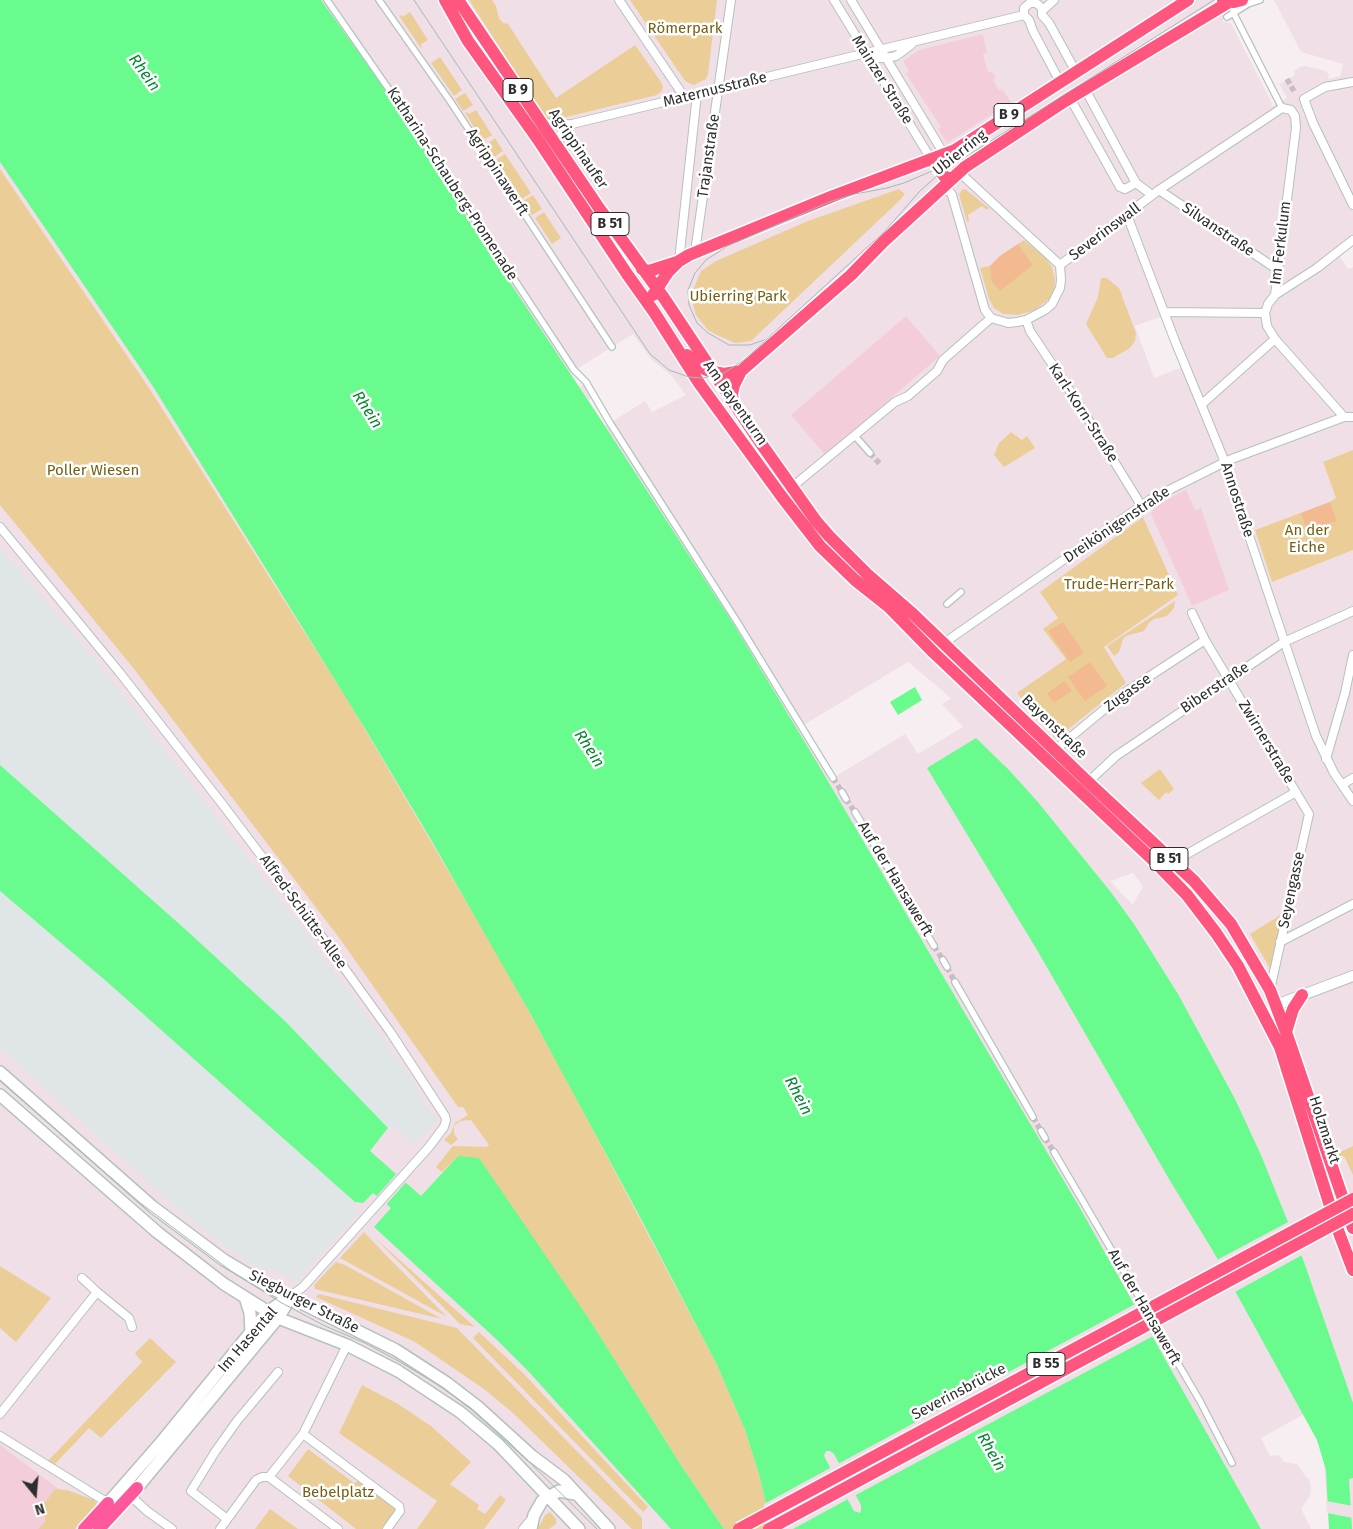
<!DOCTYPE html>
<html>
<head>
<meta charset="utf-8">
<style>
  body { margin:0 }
  #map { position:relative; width:1353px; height:1529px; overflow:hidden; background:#f0dfe7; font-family:"Fira Sans",sans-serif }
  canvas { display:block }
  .north { position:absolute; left:10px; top:1469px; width:50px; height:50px; -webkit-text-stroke:4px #fff; paint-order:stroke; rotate:163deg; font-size:14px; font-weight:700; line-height:20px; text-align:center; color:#2e2e2e }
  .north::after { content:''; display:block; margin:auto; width:18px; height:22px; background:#2e2e2e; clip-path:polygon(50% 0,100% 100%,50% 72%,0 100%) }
</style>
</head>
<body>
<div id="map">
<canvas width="1353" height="1529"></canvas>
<div class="north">N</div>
</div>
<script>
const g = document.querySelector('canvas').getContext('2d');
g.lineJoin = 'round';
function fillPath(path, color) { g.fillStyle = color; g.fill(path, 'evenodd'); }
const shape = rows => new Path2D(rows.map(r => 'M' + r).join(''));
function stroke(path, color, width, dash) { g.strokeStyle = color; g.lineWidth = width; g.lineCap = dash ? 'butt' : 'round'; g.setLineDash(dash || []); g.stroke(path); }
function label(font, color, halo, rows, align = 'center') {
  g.font = font + ' "Fira Sans",sans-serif'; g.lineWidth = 5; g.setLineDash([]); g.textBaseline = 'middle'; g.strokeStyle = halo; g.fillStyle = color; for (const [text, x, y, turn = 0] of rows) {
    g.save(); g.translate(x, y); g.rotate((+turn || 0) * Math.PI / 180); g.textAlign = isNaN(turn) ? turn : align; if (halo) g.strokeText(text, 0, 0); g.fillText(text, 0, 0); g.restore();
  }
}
fillPath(shape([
  [0,547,110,678,213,813,299,923,415,1084,419,1094,437,1120,414,1144,397,1129,388,1128,285,1021,185,929,0,765],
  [0,891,106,981,355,1202,357,1215,294,1284,290,1278,273,1269,258,1268,224,1245,175,1206,0,1048]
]), '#e0e6e8');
fillPath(shape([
  [983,34,987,53,983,54,987,69,989,73,991,71,996,78,993,80,999,90,1002,89,1011,102,947,143,938,129,941,127,906,74,909,71,903,61,919,50],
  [906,316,940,356,825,455,791,415],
  [1186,490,1195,510,1201,508,1229,590,1192,606,1151,514,1155,506],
  [0,1445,72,1499,42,1529,0,1529]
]), '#f3ceda');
fillPath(shape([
  [469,0,492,0,496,6,499,18,503,23,508,24,556,98,635,45,661,82,663,87,662,91,657,95,554,120,546,119],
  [630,0,717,0,708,74,706,79,696,84,693,85,685,81],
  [410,12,428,40,421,44,422,47,421,48,399,16,401,15,402,17],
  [440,57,462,90,454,96,431,63],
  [465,93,473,105,463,111,455,99],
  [476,110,492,135,485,139,486,141,484,143,465,113,467,112,469,114],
  [495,138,503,151,494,157,486,145],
  [505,154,531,193,522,199,496,160],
  [0,169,149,388,347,699,500,959,567,1081,717,1365,745,1430,759,1474,767,1508,768,1529,724,1529,679,1462,591,1322,458,1156,442,1172,436,1167,453,1146,486,1147,489,1145,471,1120,460,1121,454,1126,454,1134,458,1139,451,1145,444,1140,451,1133,455,1123,468,1115,463,1107,458,1107,340,939,134,669,0,505],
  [899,189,905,194,899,201,751,341,735,343,715,334,708,330,696,315,692,301,693,290,701,271,716,261,808,221],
  [965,189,989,208,987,210,982,206,968,215,969,221,967,222,959,194,962,190],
  [533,195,542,209,532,215,523,201],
  [544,212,561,238,552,244,535,218],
  [1024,240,1044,256,1052,267,1055,279,1054,290,1049,299,1035,310,1018,315,1003,314,994,308,989,299,980,268,990,266,1000,256],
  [1101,278,1107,278,1119,288,1136,333,1135,341,1130,348,1113,358,1107,358,1086,324,1098,297],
  [1011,432,1022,440,1027,436,1035,448,1004,467,994,455,999,443],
  [1353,450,1353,550,1272,582,1255,530,1330,502,1336,498,1323,462],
  [1143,517,1178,595,1104,647,1126,683,1056,739,1017,693,1066,659,1043,629,1058,618,1040,592],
  [1175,601,1174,608,1167,616,1154,619,1149,623,1144,631,1126,636,1123,639,1119,652,1114,656,1107,646],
  [1160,769,1174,789,1168,794,1166,792,1159,800,1141,783],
  [1282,914,1277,941,1272,972,1250,934],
  [1353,1146,1353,1175,1344,1156,1339,1156,1338,1153],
  [364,1232,382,1251,447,1317,340,1258],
  [374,1237,432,1289,475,1327,460,1324],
  [336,1262,345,1265,442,1319,315,1289,314,1285],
  [0,1266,51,1298,16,1342,0,1328],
  [319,1294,457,1328,642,1518,642,1529,632,1529,513,1413,484,1389,415,1342,316,1297],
  [479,1332,524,1374,648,1507,643,1512,473,1338],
  [150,1338,176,1362,101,1438,89,1428,55,1464,48,1461,142,1362,135,1353],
  [362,1385,398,1404,431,1426,471,1462,450,1484,479,1505,477,1509,485,1514,500,1495,506,1500,484,1529,417,1529,437,1501,339,1433],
  [308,1449,354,1483,361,1480,397,1508,385,1529,356,1529,288,1476],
  [55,1489,67,1490,94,1500,97,1504,95,1509,75,1529,38,1529,45,1522,44,1504],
  [270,1509,298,1529,255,1529],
  [550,1512,556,1519,556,1524,549,1529,536,1529,537,1525,540,1525,545,1515]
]), '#ebce97');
fillPath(shape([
  [1018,244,1033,265,1000,291,991,280,990,266,1000,256],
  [1330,502,1337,521,1307,531,1301,513],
  [1063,622,1084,653,1070,662,1048,631],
  [1090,662,1107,686,1085,701,1068,677],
  [1065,681,1072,691,1054,703,1047,693]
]), '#f3ba92');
fillPath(shape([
  [1260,0,1274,0,1301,52,1343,64,1340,76,1328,79,1329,75,1326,71,1306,66,1300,67,1294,71,1295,75,1279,84,1287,98,1271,107,1272,103,1231,23,1221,21],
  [1353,245,1353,267,1348,269,1339,255],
  [1163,316,1183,367,1154,378,1135,326],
  [633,334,652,360,672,376,686,395,652,412,645,401,605,426,588,401,593,398,584,384,579,387,570,373],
  [908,662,951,698,942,704,963,727,918,754,905,734,833,778,802,726],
  [1133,873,1143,886,1133,905,1110,881],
  [1304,1414,1317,1440,1324,1460,1329,1529,1311,1529,1301,1509,1310,1496,1311,1490,1309,1478,1307,1478,1297,1464,1284,1462,1279,1455,1270,1456,1261,1438]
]), '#f7eef2');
fillPath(shape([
  [0,0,321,0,395,103,468,219,605,426,731,620,806,744,1077,1203,1261,1529,768,1529,767,1508,759,1474,745,1430,717,1365,640,1217,531,1015,430,838,364,727,154,388,0,162],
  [826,1451,830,1451,834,1454,861,1505,861,1510,860,1513,854,1511,825,1458,824,1455],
  [915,687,922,700,898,715,890,702],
  [976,738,1009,770,1037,801,1110,891,1134,924,1178,994,1235,1099,1261,1155,1304,1262,1353,1403,1353,1478,1349,1479,1352,1529,1329,1529,1326,1470,1317,1440,1213,1251,1169,1179,1037,950,927,768],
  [0,765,185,929,285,1021,388,1128,370,1151,421,1196,458,1156,479,1158,591,1322,679,1462,724,1529,671,1529,529,1372,495,1338,374,1227,391,1208,373,1193,363,1203,355,1202,106,981,0,891]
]), '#6afb8f');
fillPath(shape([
  [398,1172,407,1181,385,1206,376,1197],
  [1290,1221,1304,1254,1233,1293,1215,1261],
  [1137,1303,1155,1335,854,1496,836,1465],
  [832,1467,850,1498,793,1529,766,1529,764,1504],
  [1326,1501,1353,1506,1353,1518,1327,1513]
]), '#f0dfe7');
stroke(shape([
  [1287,79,1295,93],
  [870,453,880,464],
  [833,778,842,792],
  [846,799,855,812],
  [934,946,943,960],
  [947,967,955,982],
  [1033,1117,1041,1131],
  [1045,1138,1054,1152]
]), '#c9bcc2', 5.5, [5.5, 3]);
const pedestrian = shape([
  [327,0,388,88,574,370,586,382,610,423,736,620,833,778],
  [379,0,450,101,612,347],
  [1234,2,1233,12,1282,108],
  [1227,17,1248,4,1260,0],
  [855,436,870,453],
  [947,604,961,592],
  [842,792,846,799],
  [855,812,934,946],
  [943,960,947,967],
  [955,982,1033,1117],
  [1041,1131,1045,1138],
  [1054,1152,1200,1401,1232,1463]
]);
const minor = shape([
  [619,0,685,98],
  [834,0,931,159],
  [851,0,944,154],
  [1043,10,1054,0],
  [867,58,886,58,896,56,911,45],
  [1060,82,1033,31,1029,20,1024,15,1024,8,1030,3,1036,3,1042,8,1042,15,1049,23,1076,72],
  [1353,82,1325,87,1304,99,1313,123,1353,205],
  [1085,89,1136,183,1152,195],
  [1070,98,1120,187,1125,189,1136,183],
  [541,122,556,125,572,124,1024,15],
  [558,148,561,134,571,125],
  [959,172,1060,265],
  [940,189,950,192,952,195,985,310,991,318],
  [1159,190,1278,270],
  [1127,215,1175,341,1222,455,1316,736,1334,773,1353,801],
  [695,252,731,0],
  [679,261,697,94],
  [1060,265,1159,190,1282,108,1291,110,1295,116,1296,128,1275,295,1268,304,1265,313,1267,326,1275,339,1344,417],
  [1275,295,1317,268,1353,240],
  [1164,312,1265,313],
  [991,318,1008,323,1017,322,1026,320,1045,310,1052,304,1060,288,1061,280,1060,265],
  [1026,320,1030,331,1078,403,1141,505],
  [1202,404,1275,339],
  [792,487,895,402,908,396,937,371,943,360,991,318],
  [0,527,120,673,223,805,309,919,391,1033,445,1116,446,1120,444,1127,429,1147,303,1287,289,1297],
  [1192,613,1205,640,1309,814,1270,990],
  [941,645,1151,499,1229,460,1344,417,1353,417],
  [1055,750,1124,693,1205,640],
  [1326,759,1345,693,1353,655],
  [1088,782,1116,756,1284,642,1353,611],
  [1343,784,1353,778],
  [1173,862,1296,792],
  [1280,942,1353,904],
  [82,1278,97,1292],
  [0,1414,97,1292,129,1318,132,1327],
  [303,1434,399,1506,400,1511,387,1529],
  [0,1436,108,1503],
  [269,1477,338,1529],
  [135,1490,135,1500,147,1511,172,1529],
  [227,1519,191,1491,215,1452,237,1421,278,1372],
  [220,1529,256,1480,262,1477,269,1477,303,1434,347,1345],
  [523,1529,533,1517]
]);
const tertiary = shape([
  [1276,1005,1353,976]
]);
const secondary = shape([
  [0,1072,153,1207,224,1260,271,1288,396,1350,447,1383,477,1406,532,1456,564,1480,609,1529],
  [0,1095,157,1232,224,1284,278,1318,347,1345,398,1371,460,1412,498,1444,579,1529],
  [245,1297,250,1313,251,1333],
  [137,1488,278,1318,286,1305,289,1297],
  [108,1503,163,1440,259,1322,273,1308,289,1297],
  [531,1529,534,1515,542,1501,548,1497,559,1491,575,1494]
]);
const primary = shape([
  [445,0,468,41,537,138,627,274,654,312,699,383,782,497,820,546,855,580,889,607,934,653,1155,862,1187,895,1216,933,1238,966,1280,1047,1336,1225,1353,1270],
  [458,0,599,208,664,298,755,435,816,521,829,536,867,574,913,614,1088,782,1194,881,1231,924,1270,990,1286,1032,1353,1228],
  [1223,0,1234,2,1242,0],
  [931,159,945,177,952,179],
  [642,269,649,271,677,262],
  [653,295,668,272,679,261,689,255,833,196,955,150,1188,0],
  [687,355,700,367,709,371,724,374,741,371],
  [733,402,732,394,734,385,741,371,851,275,883,242,965,167,1065,101,1229,2],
  [1286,1032,1293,1009,1302,995]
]);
const trunk = shape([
  [84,1529,108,1503],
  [99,1529,137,1488]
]);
stroke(pedestrian, '#b3c2bf', 8);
stroke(minor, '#b3c2bf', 10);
stroke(tertiary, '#b3c2bf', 12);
stroke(secondary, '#b3c2bf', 14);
stroke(primary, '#fff', 15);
stroke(trunk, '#fff', 15);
stroke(pedestrian, '#fff', 5.5);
stroke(minor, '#fff', 8);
stroke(tertiary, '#fff', 10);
stroke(secondary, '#fff', 11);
stroke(primary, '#fe567f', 12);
stroke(trunk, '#fe589c', 12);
stroke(shape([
  [414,0,650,354,669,370,689,377,703,378,724,373,744,360,885,231,919,192,940,173,1214,0],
  [764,340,750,345,729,345,708,333,697,323,689,305,688,290,695,273,706,260,726,247,829,202,855,194,887,188,904,183,939,168],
  [0,1081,139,1202,231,1271,280,1302,325,1326,365,1343,400,1362,435,1383,471,1408,508,1441,597,1529],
  [752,1529,1353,1205]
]), '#a1bab6', 1);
const primaryBridge = shape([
  [739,1529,1353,1199],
  [769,1529,1353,1214]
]);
stroke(primaryBridge, '#fff', 15, []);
stroke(primaryBridge, '#fe567f', 12);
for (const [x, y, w] of [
  [518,90,30],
  [1009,115,30],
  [610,224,38],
  [1169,859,38],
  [1046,1364,38]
]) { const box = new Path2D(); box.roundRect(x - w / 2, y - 11.5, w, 23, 4); g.fillStyle = '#fff'; g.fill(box); stroke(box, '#2e2e2e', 1); }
label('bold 14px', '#2e2e2e', null, [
  ["B 9",518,90],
  ["B 9",1009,115],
  ["B 51",610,224],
  ["B 51",1169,859],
  ["B 55",1046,1364]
]);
label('15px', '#755f14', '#fff', [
  ["Römerpark",685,29],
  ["Ubierring Park",738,297],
  ["Poller Wiesen",93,471],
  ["An der",1307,531],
  ["Eiche",1307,548],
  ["Trude-Herr-Park",1119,585],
  ["Bebelplatz",338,1493]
]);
label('15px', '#2e2e2e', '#fff', [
  ["Mainzer Straße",882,80,58],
  ["Maternusstraße",715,90,-14],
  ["Agrippinaufer",578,149,56],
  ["Ubierring",960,153,-38],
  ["Trajanstraße",709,156,-82],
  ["Agrippinawerft",497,172,57],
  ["Katharina-Schauberg-Promenade",452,184,57],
  ["Silvanstraße",1218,230,34],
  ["Severinswall",1105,232,-37],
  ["Im Ferkulum",1281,243,-83],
  ["Am Bayenturm",735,403,55],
  ["Karl-Korn-Straße",1083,413,57],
  ["Annostraße",1237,500,72],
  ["Dreikönigenstraße",1117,525,-34],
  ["Biberstraße",1215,688,-34],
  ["Zugasse",1128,693,-36],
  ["Bayenstraße",1054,727,44],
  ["Zwirnerstraße",1266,742,59],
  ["Auf der Hansawerft",895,879,59],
  ["Seyengasse",1292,890,-78],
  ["Alfred-Schütte-Allee",303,912,54],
  ["Holzmarkt",1324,1130,72],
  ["Siegburger Straße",304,1302,27],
  ["Auf der Hansawerft",1144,1307,60],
  ["Im Hasental",248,1340,-49],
  ["Severinsbrücke",959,1392,-28]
]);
label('italic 16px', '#048830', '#fff', [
  ["Rhein",144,73,54],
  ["Rhein",367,410,57],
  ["Rhein",589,749,57],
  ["Rhein",798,1096,62],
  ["Rhein",991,1452,60]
]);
</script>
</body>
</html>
